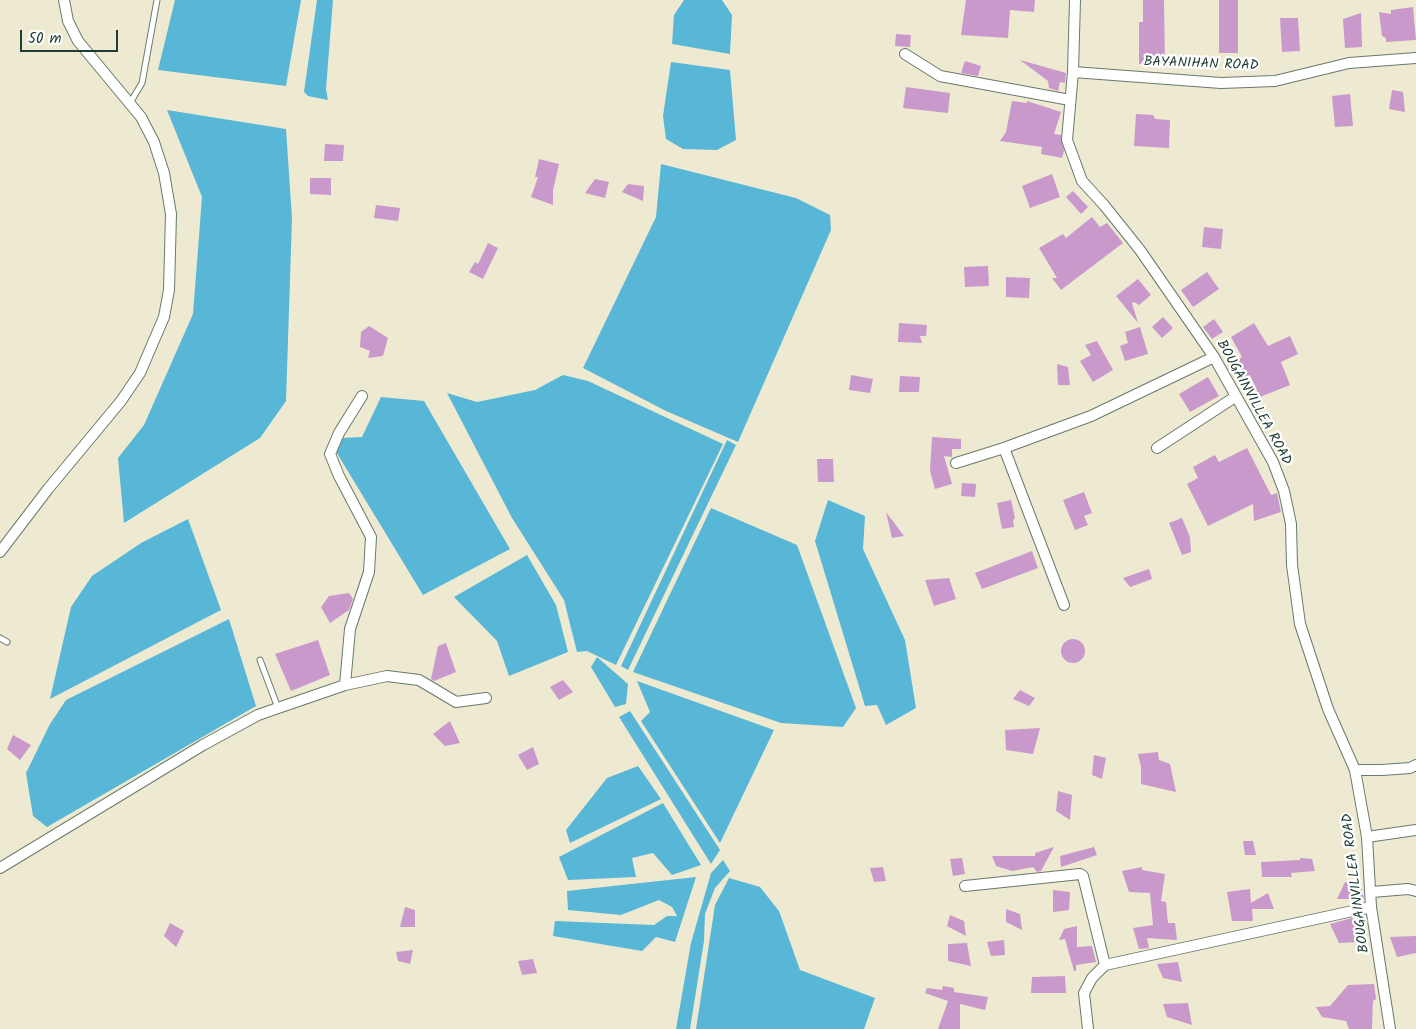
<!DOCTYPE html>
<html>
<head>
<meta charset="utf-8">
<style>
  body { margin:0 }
  #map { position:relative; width:1416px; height:1029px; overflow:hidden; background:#eeead2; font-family:Kalam,sans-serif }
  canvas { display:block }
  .scale { position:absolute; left:20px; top:30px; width:98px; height:22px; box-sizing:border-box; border:2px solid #1f3d34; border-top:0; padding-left:6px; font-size:15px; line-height:18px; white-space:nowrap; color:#1f3d34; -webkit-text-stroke:4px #fff; paint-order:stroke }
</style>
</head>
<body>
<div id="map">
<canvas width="1416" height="1029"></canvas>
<div class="scale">50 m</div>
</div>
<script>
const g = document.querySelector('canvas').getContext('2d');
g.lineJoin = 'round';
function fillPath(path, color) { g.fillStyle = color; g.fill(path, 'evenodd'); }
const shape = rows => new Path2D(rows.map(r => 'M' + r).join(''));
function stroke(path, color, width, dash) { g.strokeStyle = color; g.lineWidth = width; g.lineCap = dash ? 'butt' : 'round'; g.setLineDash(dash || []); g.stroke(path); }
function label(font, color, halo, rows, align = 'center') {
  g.font = font + ' Kalam,sans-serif'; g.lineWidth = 4.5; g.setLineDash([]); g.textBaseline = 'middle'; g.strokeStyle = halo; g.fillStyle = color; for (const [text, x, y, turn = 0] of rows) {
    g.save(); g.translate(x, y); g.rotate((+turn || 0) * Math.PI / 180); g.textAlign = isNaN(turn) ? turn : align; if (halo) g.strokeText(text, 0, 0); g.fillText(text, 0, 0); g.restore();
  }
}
fillPath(shape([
  [175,0,301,0,286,86,158,70],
  [317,0,333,0,326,89,328,100,308,96,304,92],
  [684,0,722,0,732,15,730,54,672,44,674,15],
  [671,62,730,70,736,140,717,150,683,149,666,139,663,116],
  [167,110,286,129,292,218,286,401,260,438,124,523,118,458,144,425,193,314,202,197],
  [661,164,796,198,830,215,831,230,738,442,666,411,583,368,656,217],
  [563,375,588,381,723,444,616,665,587,651,577,652,564,600,512,518,447,393,477,402,535,390],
  [381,397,424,401,510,549,423,595,335,450,341,438,362,437],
  [727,440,736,445,628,670,621,666],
  [828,500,865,516,863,549,905,640,916,708,886,725,877,705,865,706,815,541],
  [711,508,797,545,856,708,843,727,781,723,633,672],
  [188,519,221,610,50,699,71,607,92,576,141,543],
  [527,555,556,605,568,652,509,676,497,641,454,597],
  [229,619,256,706,47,827,33,816,26,773,50,724,66,700],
  [597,657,628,684,626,704,615,707,591,667],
  [637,681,774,730,720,843,641,721,650,712],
  [630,711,720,850,711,864,619,717],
  [638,766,661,799,570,843,566,830,607,778],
  [663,803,701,865,672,875,653,853,632,858,636,877,568,880,559,857],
  [723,860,730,871,715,888,705,914,704,941,690,1029,676,1029,691,943,711,873],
  [696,877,675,942,656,937,642,951,553,936,555,921,654,925,667,916,677,916,672,907,659,900,621,915,568,910,567,891],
  [729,878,760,887,779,911,800,970,875,998,864,1029,696,1029,715,905]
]), '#58b7d6');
fillPath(shape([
  [966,0,1035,0,1034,12,1010,10,1008,38,961,35],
  [1143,0,1164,0,1165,64,1139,64,1139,22,1143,22],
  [1219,0,1238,0,1238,53,1219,53],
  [1413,7,1416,40,1386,42,1386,38,1382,36,1379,12,1391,14,1391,10],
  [1361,13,1362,47,1345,48,1343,19],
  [1280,18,1298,18,1300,51,1282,52],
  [896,34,911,35,910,47,895,46],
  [1020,60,1066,73,1065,83,1060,82,1058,91,1049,88,1048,81],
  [965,61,981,66,978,76,961,73],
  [906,87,950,93,948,113,903,108],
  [1392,90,1403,92,1405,112,1389,109],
  [1350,94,1353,126,1335,127,1332,96],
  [1012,101,1027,103,1027,101,1061,112,1054,134,1061,135,1064,151,1062,158,1041,154,1042,147,1000,141,1006,132],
  [1136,114,1153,115,1155,119,1170,120,1169,148,1134,146],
  [325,144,344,145,343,161,324,161],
  [539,159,559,164,553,190,553,205,531,197,538,177,535,177],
  [1052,174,1060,197,1030,208,1022,186],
  [310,178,331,178,331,195,310,194],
  [595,179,609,182,605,198,585,193],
  [628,184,644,186,643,201,622,192],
  [1073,191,1088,207,1081,214,1066,197],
  [376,205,400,208,398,221,374,218],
  [1092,217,1100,227,1107,223,1123,243,1061,290,1052,278,1057,278,1039,248,1063,234,1066,238],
  [1204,227,1223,229,1221,249,1202,247],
  [488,243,498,248,483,279,469,272,475,262,478,264],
  [988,266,989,286,965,287,964,267],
  [1207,272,1219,289,1193,307,1181,290],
  [1006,277,1030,278,1029,298,1006,297],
  [1138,279,1151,295,1139,305,1134,302,1132,303,1138,323,1116,296],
  [1163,317,1173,328,1162,338,1152,327],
  [1214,319,1223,332,1212,339,1203,327],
  [899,323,927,325,926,336,920,336,922,343,898,342],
  [1254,323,1268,346,1290,336,1298,354,1281,362,1290,385,1260,397,1250,375,1240,381,1230,364,1242,357,1231,337],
  [369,326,388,338,383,356,368,358,370,351,360,347,361,332],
  [1140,327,1148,354,1125,361,1120,346,1128,343,1125,332],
  [1097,341,1113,370,1093,382,1080,361,1091,355,1085,345],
  [1057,364,1068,367,1070,385,1058,385],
  [851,375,873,379,870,393,849,390],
  [900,376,920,377,919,392,899,392],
  [1208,377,1219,396,1190,412,1179,394],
  [932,437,961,439,961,449,952,449,952,457,944,456,952,484,935,489,930,471],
  [1247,448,1271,495,1277,493,1281,512,1254,521,1253,504,1208,526,1187,484,1198,478,1193,467,1215,455,1219,462],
  [817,459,833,459,834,482,818,482],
  [962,483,976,484,975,497,961,496],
  [1084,492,1092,513,1084,516,1088,525,1075,530,1063,500],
  [1011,500,1015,518,1013,520,1014,527,1002,529,997,503],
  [886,512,904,536,892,538],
  [1182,518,1190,537,1191,552,1182,555,1169,523],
  [1032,551,1038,568,982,589,975,573],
  [1149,569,1152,579,1130,587,1123,578],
  [949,578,956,599,934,606,925,580],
  [349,593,353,599,349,610,330,623,321,607,329,596],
  '1061 651a12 12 0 1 1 24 0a12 12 0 1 1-24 0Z',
  [318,640,330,675,291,691,275,654],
  [446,643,456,672,434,681,431,679,438,646],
  [563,680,573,692,559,700,550,687],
  [1020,690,1035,698,1029,706,1013,699],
  [450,721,460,743,445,746,433,734],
  [1040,728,1033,754,1006,750,1005,730],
  [13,735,31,745,20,760,7,749],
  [533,747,539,764,527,770,518,755],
  [1158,752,1159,760,1170,764,1176,792,1141,784,1141,767,1138,754],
  [1094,755,1106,758,1102,779,1092,775],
  [1058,791,1072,795,1070,820,1056,811],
  [1243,841,1253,841,1256,855,1245,855],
  [1054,847,1041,871,1037,872,1033,867,1012,871,996,866,992,856,1035,856,1035,853],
  [1094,847,1097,855,1061,867,1060,856],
  [962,858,965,874,953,876,950,859],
  [1300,858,1312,859,1315,871,1291,873,1292,877,1262,877,1261,862,1300,860],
  [883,867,886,881,874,882,870,868],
  [1142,867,1142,870,1165,874,1161,901,1166,902,1168,923,1175,923,1177,940,1147,938,1149,948,1139,949,1133,928,1153,925,1150,893,1129,892,1122,871],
  [1345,882,1360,883,1364,899,1337,899],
  [1250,889,1251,903,1268,893,1274,909,1252,909,1253,921,1232,921,1227,892],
  [1053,890,1070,892,1069,910,1053,912],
  [405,907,415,910,415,927,400,927],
  [1006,909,1020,914,1022,930,1006,922],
  [950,915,964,921,966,936,947,926],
  [1352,918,1365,923,1359,942,1339,943,1330,924],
  [170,923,184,931,176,947,164,936],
  [1077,926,1077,947,1092,946,1096,962,1076,965,1076,971,1074,971,1065,939,1059,940,1064,929],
  [1416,936,1416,953,1397,957,1390,937],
  [1004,940,1005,955,991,956,987,942],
  [967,943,971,966,948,961,948,944],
  [413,950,410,964,398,961,396,952],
  [533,959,537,973,522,975,518,961],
  [1178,962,1182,982,1163,978,1157,964],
  [1065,976,1066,993,1031,993,1032,977],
  [1374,984,1376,999,1373,1001,1372,1029,1349,1029,1346,1021,1322,1017,1316,1007,1330,1006,1348,985],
  [943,986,954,988,954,992,988,997,985,1010,960,1004,960,1029,938,1029,948,1001,925,993,927,988,942,990],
  [1188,1003,1192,1025,1167,1017,1163,1004]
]), '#c999cc');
const service = shape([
  [130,103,142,83,157,0],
  [0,638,7,642],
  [260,660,278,708]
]);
const minor = shape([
  [1075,0,1073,72,1067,140,1082,181,1104,205,1140,250,1214,357,1273,462,1284,491,1291,524,1292,565,1300,624,1328,709,1355,770,1367,837,1371,907,1390,1029],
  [905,54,940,76,1070,100],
  [1073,72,1221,83,1275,81,1349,63,1416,58],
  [1004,448,1064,605],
  [1157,448,1235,397],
  [956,463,1004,448,1091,416,1214,357],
  [0,552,48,489,121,401,140,373,164,317,169,290,171,214,164,173,154,142,141,117,78,41,68,21,64,0],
  [345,685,350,629,369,572,371,537,339,476,330,454,339,433,362,396],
  [1355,770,1382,770,1410,768,1416,765],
  [1367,837,1416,830],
  [0,868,203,745,258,715,278,708,345,685,387,676,419,680,456,702,486,698],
  [965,886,1080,874,1083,876,1105,965],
  [1372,892,1408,889,1416,891],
  [1088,1029,1084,993,1092,978,1105,965,1371,907]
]);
stroke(service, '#677a6b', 7);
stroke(minor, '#677a6b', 12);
stroke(service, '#fff', 5);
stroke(minor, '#fff', 10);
label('14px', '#1f3d34', '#fff', [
  ["BAYANIHAN ROAD",1201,65,2],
  ["BOUGAINVILLEA ROAD",1253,403,61],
  ["BOUGAINVILLEA ROAD",1357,883,-97]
]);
</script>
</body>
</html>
